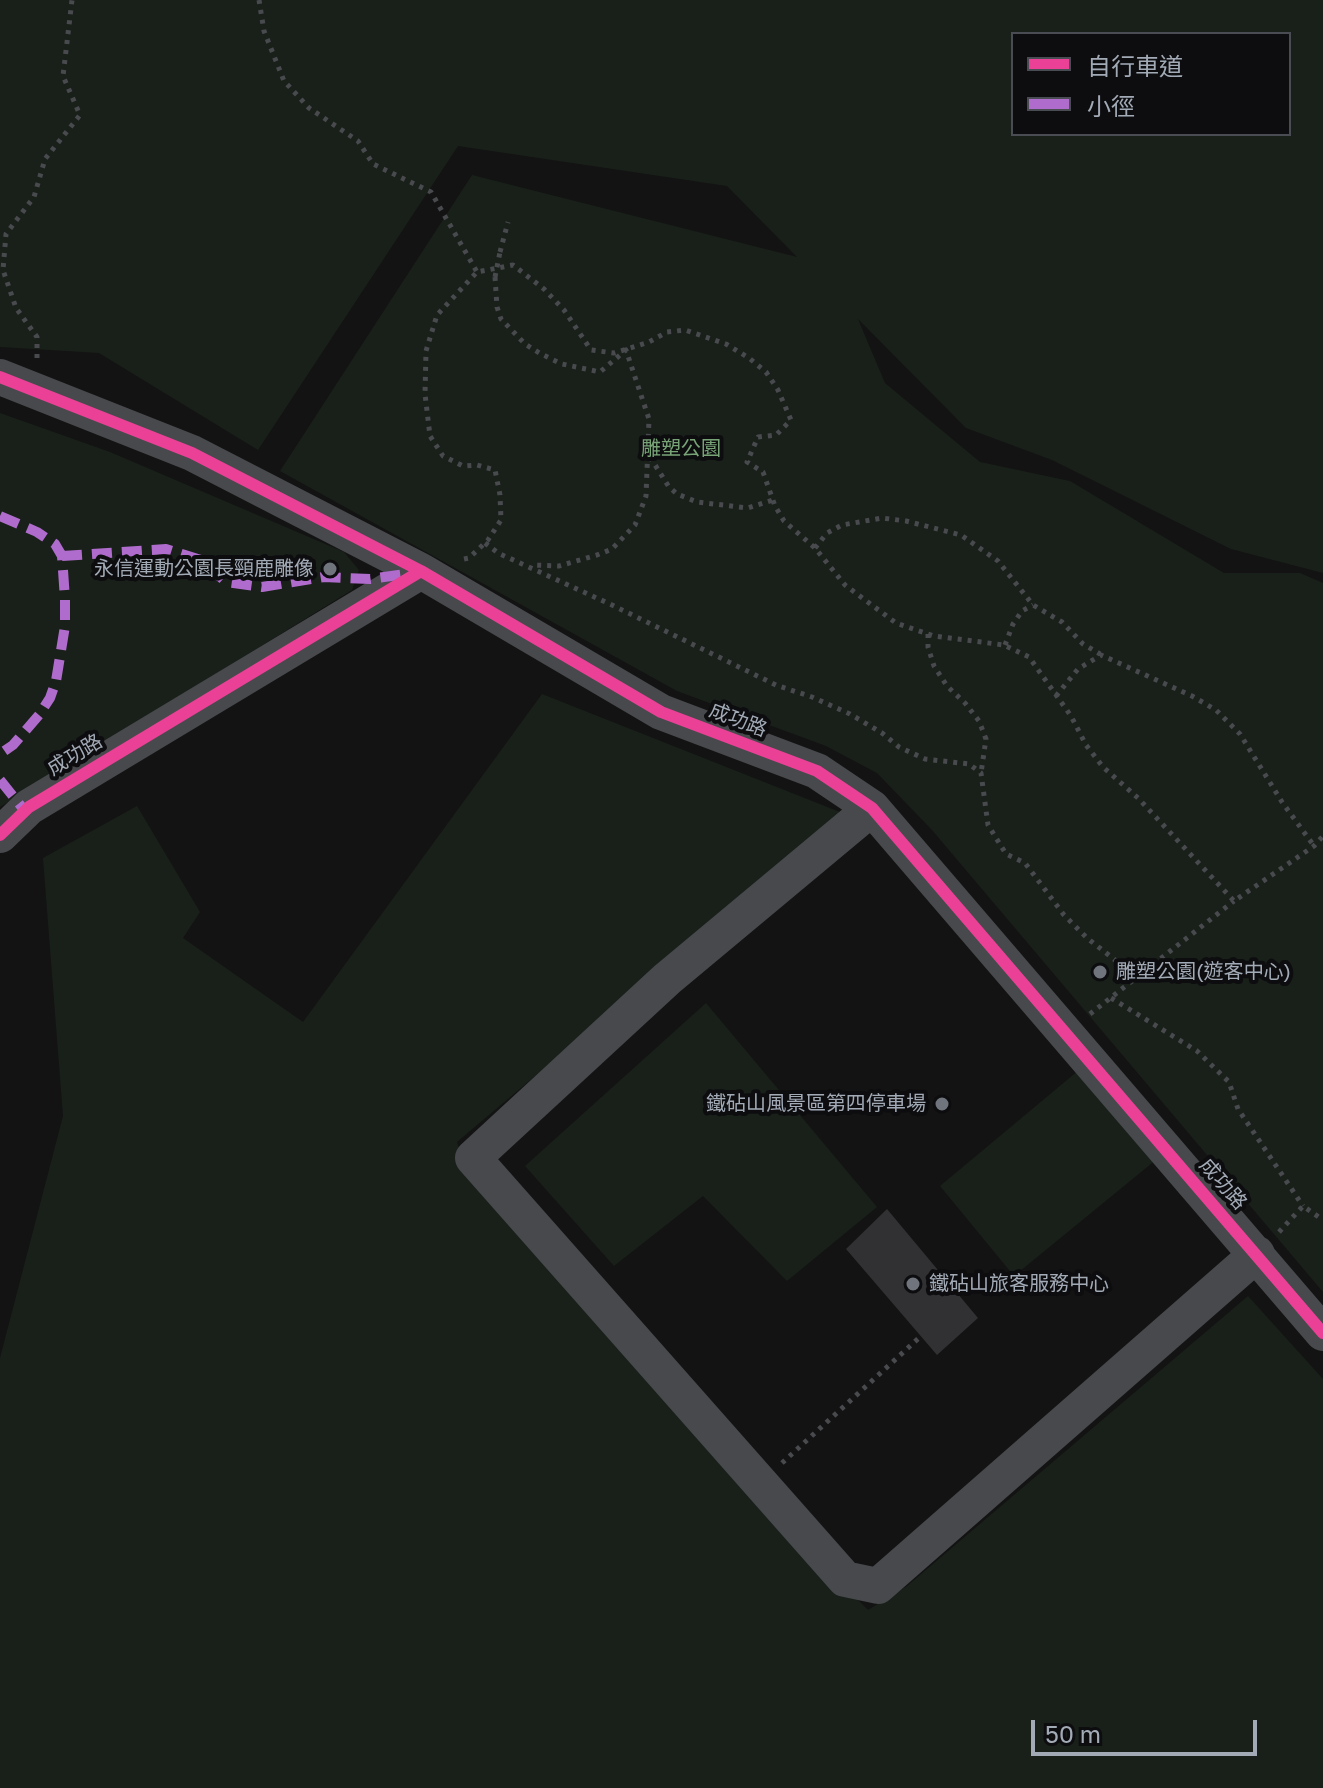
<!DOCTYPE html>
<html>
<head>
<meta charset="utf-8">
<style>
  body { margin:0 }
  #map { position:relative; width:1323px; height:1788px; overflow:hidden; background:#131313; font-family:"Golos Text","Noto Sans TC",sans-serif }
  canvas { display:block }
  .legend { position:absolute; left:1011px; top:32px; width:280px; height:104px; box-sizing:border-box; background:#0d0d0f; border:2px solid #494c52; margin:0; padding:10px 14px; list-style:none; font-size:24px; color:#a2aab6 }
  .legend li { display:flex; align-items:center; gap:16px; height:40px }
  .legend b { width:40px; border:2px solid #494c52 }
  .scale { position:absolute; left:1031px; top:1720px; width:226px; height:36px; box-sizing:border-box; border:4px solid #a2aab6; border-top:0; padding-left:10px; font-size:24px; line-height:28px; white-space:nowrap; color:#a2aab6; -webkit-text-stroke:6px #0d0d0f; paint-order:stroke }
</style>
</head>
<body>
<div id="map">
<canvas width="1323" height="1788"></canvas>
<ul class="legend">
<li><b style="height:10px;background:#ea4096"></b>自行車道</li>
<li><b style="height:10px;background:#b06ccc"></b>小徑</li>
</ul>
<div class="scale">50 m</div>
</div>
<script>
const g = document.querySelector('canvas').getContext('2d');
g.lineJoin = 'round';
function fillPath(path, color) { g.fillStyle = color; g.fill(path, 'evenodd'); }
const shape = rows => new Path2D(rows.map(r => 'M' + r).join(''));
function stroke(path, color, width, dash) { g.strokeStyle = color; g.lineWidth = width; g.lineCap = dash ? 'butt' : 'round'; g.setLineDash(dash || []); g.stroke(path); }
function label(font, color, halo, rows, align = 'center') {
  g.font = font + ' "Golos Text","Noto Sans TC",sans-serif'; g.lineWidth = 8; g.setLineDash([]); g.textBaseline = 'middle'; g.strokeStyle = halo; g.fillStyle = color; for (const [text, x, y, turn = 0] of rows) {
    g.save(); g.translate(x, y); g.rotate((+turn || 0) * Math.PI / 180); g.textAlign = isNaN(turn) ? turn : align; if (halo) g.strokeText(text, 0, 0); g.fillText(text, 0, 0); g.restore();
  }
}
fillPath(shape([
  [0,0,1323,0,1323,573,1231,549,1052,460,966,428,858,319,885,383,980,462,1070,481,1224,573,1300,573,1323,583,1323,1292,932,830,877,773,826,746,677,691,280,471,472,175,797,257,727,186,458,146,258,450,99,353,0,347],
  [1013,34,1289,34,1289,134,1013,134],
  [0,413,110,452,344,552,359,570,352,590,0,807],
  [542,694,845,814,457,1142,464,1164,741,1484,868,1610,907,1586,1248,1296,1323,1379,1323,1788,0,1788,0,1358,63,1116,43,858,137,806,200,912,183,938,303,1022],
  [706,1003,877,1207,787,1281,703,1196,614,1266,525,1166],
  [1079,1070,1157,1159,1014,1276,940,1186]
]), '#19201a');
fillPath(shape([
  [887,1209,978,1318,937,1355,846,1249]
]), '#313133');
stroke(shape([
  [259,0,264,31,284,81,309,108,358,141,373,164,431,192,477,272],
  [500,252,508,222],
  [495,277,497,307,501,319,525,344,541,354,562,364,600,372,626,350,649,419,646,496,635,525,612,549,597,555,559,566,532,565],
  [37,358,37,337,16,308,3,270,6,234,34,197,45,159,80,115,63,76,72,0],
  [650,457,669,487,677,494,697,502,748,508,773,500],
  [485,543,498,553,612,605,776,685,812,697,850,714,882,733,899,747,925,759,969,764,981,773,988,825,1006,854,1025,863,1064,915,1087,938,1138,978],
  [815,548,827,533,842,525,882,518,906,521,961,535,998,561,1033,605,1062,622,1083,644,1100,654],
  [464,559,469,558,488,540,501,520,500,495,495,470,477,465,463,466,443,456,430,436,425,394,426,351,437,315,477,272,513,265,544,289,564,310,591,350,614,353,649,342,667,332,685,330,726,344,749,358,766,372,778,390,791,420,776,435,758,437,747,462,763,472,775,506,784,521,815,548,845,585,896,623,934,636,1004,645,1029,657,1071,716,1086,745,1103,767,1138,798,1234,901,1314,846,1323,836],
  [928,634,928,647,934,666,947,686,965,703,979,721,986,739,981,773],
  [1005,645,1013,624,1022,611,1033,605],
  [1056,696,1078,669,1101,655,1192,696,1216,710,1240,734,1282,802,1314,846],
  [1111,998,1197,1051,1229,1082,1238,1109,1303,1206],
  [1090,1014,1234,901],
  [1279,1232,1303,1206,1323,1220],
  [782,1463,921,1336]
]), '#484a4e', 5, [4, 6]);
stroke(shape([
  [0,377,192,453,421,571],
  [872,808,667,979,473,1158,845,1579,878,1586,1257,1254],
  [0,835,29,807,421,571,661,712,817,771,872,808,1323,1333]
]), '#47494c', 36);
stroke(shape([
  [495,277,500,252]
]), '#484a4e', 5, [4, 6]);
stroke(shape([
  [0,516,37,532,55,544,62,556,65,599,65,626,56,681,50,698,39,715,13,745,0,754],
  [62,556,166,549,201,560,226,582,262,587,324,577,370,579,406,574],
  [0,780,25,811]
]), '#b06ccc', 10, [20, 10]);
stroke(shape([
  [0,377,192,453,421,571],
  [0,835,29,807,421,571,661,712,817,771,872,808,1323,1333]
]), '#ea4096', 12);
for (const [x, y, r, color] of [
  [330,569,8,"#70757d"],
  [1100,972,8,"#70757d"],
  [942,1104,8,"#70757d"],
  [913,1284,8,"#70757d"]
]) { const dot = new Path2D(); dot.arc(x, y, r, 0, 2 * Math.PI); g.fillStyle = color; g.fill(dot); stroke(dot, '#0d0d0f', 3); }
label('20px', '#78a377', '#0d0d0f', [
  ["雕塑公園",681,449]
]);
label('20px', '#a2aab6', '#0d0d0f', [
  ["永信運動公園長頸鹿雕像",314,569],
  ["雕塑公園(遊客中心)",1116,972,"left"],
  ["鐵砧山風景區第四停車場",926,1104],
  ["鐵砧山旅客服務中心",929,1284,"left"]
], 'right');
label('20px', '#a2aab6', '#0d0d0f', [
  ["成功路",738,720,21],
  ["成功路",75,755,-31],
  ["成功路",1223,1184,49]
]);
</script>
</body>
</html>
